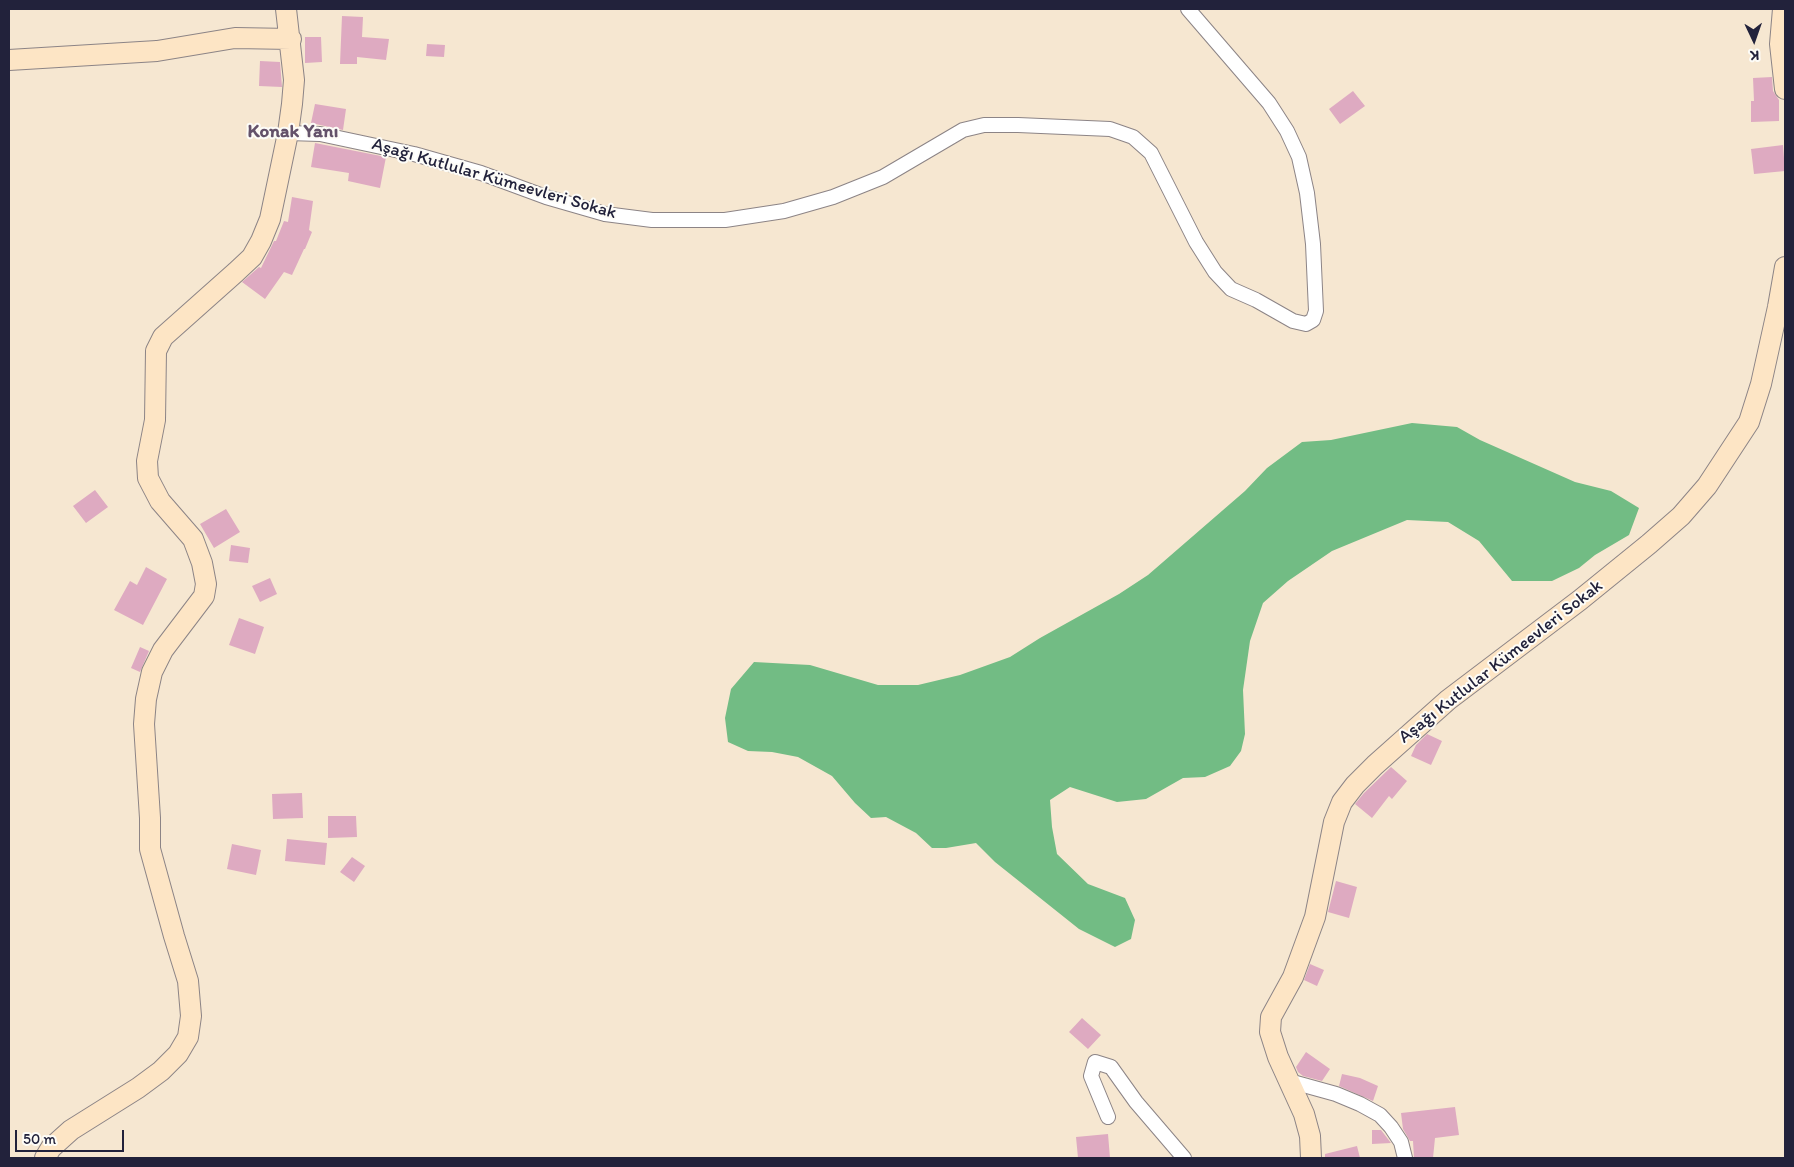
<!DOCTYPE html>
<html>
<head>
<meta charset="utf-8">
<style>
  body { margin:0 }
  #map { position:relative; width:1794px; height:1167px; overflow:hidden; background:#f6e7d1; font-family:Itim,sans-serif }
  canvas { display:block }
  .frame { position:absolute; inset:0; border:10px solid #22223b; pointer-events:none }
  .north { position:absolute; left:1729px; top:15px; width:50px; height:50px; -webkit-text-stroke:4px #fdfcf7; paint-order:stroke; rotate:177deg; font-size:14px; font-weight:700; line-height:20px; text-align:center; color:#22223b }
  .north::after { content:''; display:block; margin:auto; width:18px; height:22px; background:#22223b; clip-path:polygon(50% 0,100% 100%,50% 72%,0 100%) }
  .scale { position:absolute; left:15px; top:1130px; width:109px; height:22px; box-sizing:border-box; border:2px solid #22223b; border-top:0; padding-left:6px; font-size:15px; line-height:18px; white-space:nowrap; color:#22223b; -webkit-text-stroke:4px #fdfcf7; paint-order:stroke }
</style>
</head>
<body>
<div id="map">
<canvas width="1794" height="1167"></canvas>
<div class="frame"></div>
<div class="north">K</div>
<div class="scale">50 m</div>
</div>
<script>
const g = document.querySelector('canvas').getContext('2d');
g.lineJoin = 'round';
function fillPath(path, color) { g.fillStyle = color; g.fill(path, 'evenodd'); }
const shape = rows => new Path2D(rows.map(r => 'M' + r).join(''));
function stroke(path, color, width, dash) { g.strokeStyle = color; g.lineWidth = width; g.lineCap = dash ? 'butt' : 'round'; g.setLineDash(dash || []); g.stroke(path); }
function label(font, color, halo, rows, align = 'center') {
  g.font = font + ' Itim,sans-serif'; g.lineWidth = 4; g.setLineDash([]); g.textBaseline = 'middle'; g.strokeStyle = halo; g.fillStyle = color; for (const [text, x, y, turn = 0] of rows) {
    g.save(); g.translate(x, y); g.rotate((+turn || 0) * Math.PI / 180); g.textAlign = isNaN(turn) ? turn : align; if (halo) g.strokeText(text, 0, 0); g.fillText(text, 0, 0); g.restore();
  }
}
fillPath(shape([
  [1412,423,1457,427,1480,440,1575,482,1611,491,1639,508,1629,535,1595,555,1579,568,1552,581,1512,581,1479,541,1448,522,1407,520,1332,551,1288,581,1263,603,1250,641,1243,690,1245,734,1241,751,1230,766,1205,777,1183,778,1146,799,1117,802,1070,787,1050,800,1052,827,1057,854,1088,884,1125,898,1135,920,1131,939,1115,947,1079,929,995,862,976,843,946,848,932,848,916,833,886,817,871,818,855,803,832,776,798,757,772,752,748,751,728,742,725,718,731,689,754,662,810,665,878,685,918,685,960,675,1010,657,1040,638,1119,594,1148,575,1245,491,1267,468,1302,442,1331,440]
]), '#72bc84');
fillPath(shape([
  [342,16,363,17,362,37,389,39,386,60,357,57,357,64,340,64],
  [305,37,321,37,322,62,305,63],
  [427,44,445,45,444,57,426,56],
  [260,61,280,62,282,87,259,86],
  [1772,77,1773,91,1779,100,1779,121,1751,122,1751,101,1754,101,1753,78],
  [1353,91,1365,106,1340,124,1329,109],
  [315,104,346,109,343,130,311,123],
  [315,143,386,157,380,188,348,181,349,173,311,167],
  [1783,145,1785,171,1754,174,1751,149],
  [292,197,313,201,309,230,312,232,305,249,304,249,292,275,284,272,265,299,242,282,259,267,261,268,274,241,276,241,284,221,288,222],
  [95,490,108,507,86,523,73,506],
  [226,509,240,532,214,548,200,524],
  [231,545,250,548,248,563,229,561],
  [146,567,167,579,143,625,114,610,130,581,137,585],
  [270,578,277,594,260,602,252,586],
  [239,618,264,627,255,654,229,645],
  [140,647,149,651,140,672,131,668],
  [1427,734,1442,741,1431,765,1411,756,1416,745],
  [1391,767,1407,781,1392,799,1389,796,1372,818,1355,804,1364,793],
  [302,793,303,818,273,819,272,794],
  [328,816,356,816,357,837,328,838],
  [287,839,327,843,325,865,285,861],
  [232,844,261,850,256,875,227,869],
  [352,857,365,866,354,882,340,872],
  [1336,881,1357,887,1349,918,1328,912],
  [1310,964,1324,970,1317,986,1304,980],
  [1082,1018,1101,1035,1088,1049,1069,1032],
  [1306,1052,1330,1069,1322,1081,1303,1076,1298,1072,1296,1067],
  [1342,1074,1360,1078,1378,1086,1373,1101,1339,1086],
  [1455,1107,1459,1135,1435,1138,1433,1158,1414,1158,1413,1141,1410,1141,1403,1129,1401,1113],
  [1372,1130,1381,1130,1391,1143,1372,1144],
  [1108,1134,1110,1158,1078,1158,1076,1137],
  [1357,1146,1360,1158,1325,1158,1325,1154]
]), '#deaac1');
const street = shape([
  [288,133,320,134,414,154,481,173,546,197,605,214,652,220,725,220,784,211,833,197,883,177,963,130,984,125,1018,125,1110,129,1133,137,1151,153,1196,242,1215,272,1231,289,1256,300,1293,321,1306,324,1313,320,1316,311,1313,244,1307,193,1299,157,1287,131,1269,103,1188,9],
  [1289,1081,1336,1094,1360,1104,1380,1115,1391,1127,1401,1142,1405,1158],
  [1108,1117,1091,1076,1095,1062,1111,1067,1136,1102,1184,1158]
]);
const secondary = shape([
  [1783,9,1780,44,1785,89],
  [9,60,157,51,235,38,291,39],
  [45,1158,51,1148,71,1130,138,1088,161,1071,178,1054,188,1037,191,1016,188,981,174,936,150,849,150,818,144,724,146,699,152,672,163,650,204,596,206,584,202,563,193,539,160,501,148,478,147,461,155,420,156,351,163,337,236,272,252,257,261,241,270,219,288,133,292,104,294,80,286,9],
  [1311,1158,1310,1136,1304,1114,1278,1057,1270,1032,1271,1017,1293,977,1315,917,1334,822,1342,802,1355,785,1375,765,1448,700,1580,600,1649,544,1681,516,1707,486,1749,422,1761,384,1778,307,1785,267]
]);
stroke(street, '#8c8486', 16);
stroke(secondary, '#8c8486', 22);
stroke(street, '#fff', 14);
stroke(secondary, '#fde5c5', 20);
label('18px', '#22223b', '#fdfcf7', [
  ["Aşağı Kutlular Kümeevleri Sokak",494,179,16],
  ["Aşağı Kutlular Kümeevleri Sokak",1501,662,-38]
]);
label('bold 19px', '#64526a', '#fdfcf7', [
  ["Konak Yanı",293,132]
]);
</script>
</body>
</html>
